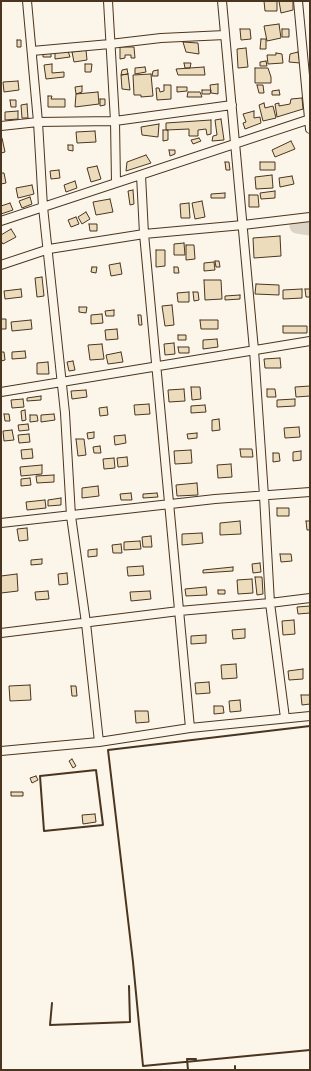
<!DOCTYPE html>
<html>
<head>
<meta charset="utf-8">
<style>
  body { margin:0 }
  #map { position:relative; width:311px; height:1071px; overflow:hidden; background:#fbf6e9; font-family:Rubik,sans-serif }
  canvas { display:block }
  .frame { position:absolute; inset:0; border:2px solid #4a3520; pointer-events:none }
</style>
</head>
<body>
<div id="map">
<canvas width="311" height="1071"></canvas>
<div class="frame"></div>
</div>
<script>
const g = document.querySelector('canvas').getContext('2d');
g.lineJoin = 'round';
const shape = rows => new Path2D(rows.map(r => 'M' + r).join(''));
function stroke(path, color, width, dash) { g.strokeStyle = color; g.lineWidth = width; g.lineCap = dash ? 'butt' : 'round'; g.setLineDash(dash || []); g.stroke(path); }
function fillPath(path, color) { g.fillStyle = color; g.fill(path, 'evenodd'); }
stroke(shape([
  [297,226,310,228]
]), '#dcd4c6', 15);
const building = shape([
  [264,1,277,1,277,11,265,11,264,1],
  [279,1,293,1,293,10,281,13,279,1],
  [279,24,281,38,267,41,264,26,279,24],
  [240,29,250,29,251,39,241,40,240,29],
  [282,29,289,29,289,37,282,37,282,29],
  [261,39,266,39,266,49,260,49,261,39],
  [17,40,21,40,21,47,17,47,17,40],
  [183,42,198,43,199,54,186,52,183,42],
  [120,47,134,47,135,58,131,58,131,55,125,55,125,58,120,59,120,47],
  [246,48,248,67,238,68,237,49,246,48],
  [86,50,87,60,74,62,72,52,86,50],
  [68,51,70,57,55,59,55,52,68,51],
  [298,52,300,63,289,62,290,54,298,52],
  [43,53,51,53,51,57,43,57,43,53],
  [276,53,282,54,283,63,268,64,267,55,276,55,276,53],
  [266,61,267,66,260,66,260,62,266,61],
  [184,63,191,63,190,68,185,68,184,63],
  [52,64,52,73,64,72,64,77,46,79,44,65,52,64],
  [85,64,92,64,91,72,85,72,85,64],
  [145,67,146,72,135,74,135,68,145,67],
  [204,67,205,75,178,75,176,69,204,67],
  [255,68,268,68,271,77,271,83,255,83,255,68],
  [127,69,128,74,121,75,122,70,127,69],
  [158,70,158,76,152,76,153,71,158,70],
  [128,74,130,90,122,89,121,75,128,74],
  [151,74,153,96,141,97,141,95,134,95,133,75,151,74],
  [18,81,19,90,4,92,3,82,18,81],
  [218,84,218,94,211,93,210,85,218,84],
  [164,85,171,85,171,99,157,100,156,88,159,88,160,92,164,91,164,85],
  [257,85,263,85,264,93,259,93,257,85],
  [82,86,82,92,76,94,75,87,82,86],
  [177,87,187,87,187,91,177,92,177,87],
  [202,90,211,90,210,94,202,94,202,90],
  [279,90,280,95,272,95,272,91,279,90],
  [98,92,99,104,75,107,76,94,98,92],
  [188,92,200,92,202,97,187,97,188,92],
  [48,96,52,96,51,99,65,99,65,107,48,107,48,96],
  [302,98,303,109,277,117,275,104,279,103,279,106,290,104,291,99,302,98],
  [100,99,105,99,105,105,100,106,100,99],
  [10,100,16,100,16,107,11,107,10,100],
  [264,103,265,108,273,106,276,118,263,121,259,105,264,103],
  [27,104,28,118,22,118,21,105,27,104],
  [18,111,18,119,5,120,5,112,18,111],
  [254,111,254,118,260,117,261,123,245,129,243,123,246,122,243,114,254,111],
  [221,119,224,140,212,141,213,136,217,135,215,120,221,119],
  [211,120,211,134,207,135,206,129,198,130,198,136,189,136,189,129,166,130,166,123,211,120],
  [159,124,158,137,142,135,141,127,159,124],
  [163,130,168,130,168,140,163,141,163,130],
  [95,131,96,142,77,143,76,132,95,131],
  [1,138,2,138,5,152,1,153,1,138],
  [199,138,201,141,193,144,191,140,199,138],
  [291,141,295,149,275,157,272,150,291,141],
  [68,145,73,145,73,151,68,150,68,145],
  [169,150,175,150,175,154,170,156,169,150],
  [146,155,151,163,126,171,127,162,146,155],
  [225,162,229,162,230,170,226,170,225,162],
  [260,162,275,162,275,170,260,170,260,162],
  [97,166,101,179,91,182,87,168,97,166],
  [59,170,60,178,51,179,50,171,59,170],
  [1,173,4,173,6,183,1,184,1,173],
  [272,175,273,188,256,189,255,177,272,175],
  [292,176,294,184,280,187,279,178,292,176],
  [75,181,77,188,66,192,64,185,75,181],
  [32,185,34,194,18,198,16,188,32,185],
  [133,190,134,204,130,205,128,191,133,190],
  [275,191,275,198,261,199,260,193,275,191],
  [225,193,225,198,211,198,211,194,225,193],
  [249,195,258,195,259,207,249,207,249,195],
  [30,197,32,204,22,208,19,201,30,197],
  [110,199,113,212,96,215,93,202,110,199],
  [202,201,205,217,195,219,192,203,202,201],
  [10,203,13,210,1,214,1,206,10,203],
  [189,203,190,218,181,218,180,204,189,203],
  [86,212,90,219,82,224,78,217,86,212],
  [76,217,79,224,71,227,68,220,76,217],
  [89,224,97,224,97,231,90,231,89,224],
  [11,229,16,237,3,244,1,241,1,235,11,229],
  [280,236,281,256,254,258,253,238,280,236],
  [184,243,185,255,174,255,174,244,184,243],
  [186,245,194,245,195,259,186,260,186,245],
  [156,250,165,250,165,266,156,267,156,250],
  [215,261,219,261,220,267,216,267,215,261],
  [214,262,215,270,204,271,204,263,214,262],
  [120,263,122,274,111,276,109,265,120,263],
  [92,267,97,267,96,273,91,272,92,267],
  [174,267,178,267,179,273,174,273,174,267],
  [42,277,44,296,37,297,35,278,42,277],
  [204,280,221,280,222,299,205,300,204,280],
  [256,284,279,285,279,295,255,294,256,284],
  [21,289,22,297,5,299,4,291,21,289],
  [302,289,302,298,283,299,283,290,302,289],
  [305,289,310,289,310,297,306,297,305,289],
  [189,292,189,302,178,302,177,293,189,292],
  [193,292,198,292,199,300,194,301,193,292],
  [240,295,240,299,225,300,225,296,240,295],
  [172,305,174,325,165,326,162,306,172,305],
  [79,307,87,307,86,313,79,312,79,307],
  [114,310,114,316,106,316,105,311,114,310],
  [102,314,103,323,91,324,91,315,102,314],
  [138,315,141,315,142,325,139,325,138,315],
  [1,319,6,319,6,329,1,329,1,319],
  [31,320,32,329,12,331,11,322,31,320],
  [200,320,218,320,218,329,201,329,200,320],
  [283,326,307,326,307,333,283,333,283,326],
  [117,329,118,339,106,340,105,330,117,329],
  [178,335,186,335,186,340,178,340,178,335],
  [217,339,218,347,203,349,203,340,217,339],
  [174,343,175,354,165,355,164,344,174,343],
  [102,344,104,359,90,360,88,345,102,344],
  [178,347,189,347,189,353,179,353,178,347],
  [25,351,26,358,12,359,12,352,25,351],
  [1,352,4,352,5,360,1,361,1,352],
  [121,352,123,362,108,364,106,355,121,352],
  [280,358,281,368,265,368,264,359,280,358],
  [73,361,75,370,69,371,67,362,73,361],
  [48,362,49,374,37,374,37,363,48,362],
  [310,386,310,396,296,397,295,387,310,386],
  [191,387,200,387,201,399,192,400,191,387],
  [184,389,185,401,169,402,168,390,184,389],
  [267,389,275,389,276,397,267,397,267,389],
  [86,390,87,397,72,399,71,391,86,390],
  [41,396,41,400,27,401,27,398,41,396],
  [23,399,24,407,12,408,11,400,23,399],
  [295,399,295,406,277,407,277,400,295,399],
  [149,404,150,414,135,415,134,405,149,404],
  [205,405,206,412,191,413,191,406,205,405],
  [107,407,108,415,100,416,99,408,107,407],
  [25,410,26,420,22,421,21,411,25,410],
  [4,414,9,414,10,421,5,421,4,414],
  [54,414,55,420,41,422,41,415,54,414],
  [30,415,37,415,38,421,30,422,30,415],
  [219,419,220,430,212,431,212,420,219,419],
  [28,424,29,430,19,431,18,425,28,424],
  [299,427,300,437,285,438,284,428,299,427],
  [12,430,14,440,4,441,3,431,12,430],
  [94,432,94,438,88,439,87,433,94,432],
  [197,433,197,438,188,439,187,434,197,433],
  [29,434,30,442,19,443,18,435,29,434],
  [125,435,126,443,115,445,114,436,125,435],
  [76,439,84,439,86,455,78,456,76,439],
  [100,446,101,453,94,453,93,447,100,446],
  [32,449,33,458,22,459,21,450,32,449],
  [240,449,252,449,253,457,241,457,240,449],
  [191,450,192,463,175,464,174,451,191,450],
  [301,451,301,460,293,461,293,452,301,451],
  [273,453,279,453,280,461,273,462,273,453],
  [127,457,128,466,118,467,117,458,127,457],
  [114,458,115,468,104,469,103,459,114,458],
  [231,464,232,477,218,478,217,465,231,464],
  [42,465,42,474,21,476,20,467,42,465],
  [54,475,54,482,37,483,36,476,54,475],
  [30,478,31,485,21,486,21,479,30,478],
  [197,483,198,495,177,496,176,485,197,483],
  [98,486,99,496,82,498,82,488,98,486],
  [131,493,132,500,121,500,120,494,131,493],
  [157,493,158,497,143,498,143,494,157,493],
  [61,498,61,505,48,506,48,500,61,498],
  [45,500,46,508,27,510,26,502,45,500],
  [277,508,289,508,289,516,277,516,277,508],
  [240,521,241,534,220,535,220,523,240,521],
  [306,521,310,521,310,530,307,530,306,521],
  [27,528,28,540,19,541,17,529,27,528],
  [202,533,203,543,182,545,182,534,202,533],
  [151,536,152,547,143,547,142,537,151,536],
  [140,541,141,549,124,550,124,542,140,541],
  [121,544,122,553,113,553,112,545,121,544],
  [97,549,97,556,88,557,88,550,97,549],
  [280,554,291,554,292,561,281,562,280,554],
  [42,559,42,564,31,565,31,560,42,559],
  [260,563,261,572,253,573,252,564,260,563],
  [143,566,144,575,128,576,127,567,143,566],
  [233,567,233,571,203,573,203,570,233,567],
  [67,573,68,584,59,585,58,574,67,573],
  [17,574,18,591,1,593,1,576,17,574],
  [255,577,262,577,263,594,257,595,255,577],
  [252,579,253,593,238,594,237,580,252,579],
  [206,587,207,595,186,596,185,589,206,587],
  [218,590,225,590,225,594,218,594,218,590],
  [48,591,49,599,36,600,35,592,48,591],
  [150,591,151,599,131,601,130,592,150,591],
  [310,606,310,613,298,614,297,607,310,606],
  [294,620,295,634,283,635,282,621,294,620],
  [245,629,245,638,233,639,232,630,245,629],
  [206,635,206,643,191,644,191,636,206,635],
  [236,664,237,678,222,679,221,665,236,664],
  [303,669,303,679,289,680,288,671,303,669],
  [209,682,210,693,196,694,195,683,209,682],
  [30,685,31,700,10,701,9,686,30,685],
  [71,686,76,686,77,696,72,696,71,686],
  [301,695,310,695,310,704,302,705,301,695],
  [240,700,241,711,230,712,229,701,240,700],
  [214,706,223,706,224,713,214,714,214,706],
  [135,711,148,711,149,722,136,723,135,711],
  [72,759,76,766,73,768,69,761,72,759],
  [36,776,38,780,32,783,30,778,36,776],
  [11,792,23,792,23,796,11,796,11,792],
  [95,814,96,822,83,824,82,815,95,814]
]);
fillPath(building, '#ecdcbc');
stroke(building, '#4a3520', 1);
const street = shape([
  [27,1,38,122,43,207,65,413,71,516,86,623,99,742],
  [108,1,115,121,116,183],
  [222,1,254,350,264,496,270,603,285,718],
  [298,1,310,129],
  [32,51,110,44,161,38,225,35],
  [1,126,38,122,115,121,232,105],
  [141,175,144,234,190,728],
  [1,221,310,119],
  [1,265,49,249,144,234,243,225,310,217],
  [1,392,310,341],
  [1,523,215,499,310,492],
  [1,633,179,611,270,603,310,598],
  [1,751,99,742,190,728,310,716]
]);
stroke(street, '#4a3520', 10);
stroke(street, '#fbf6e9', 8);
stroke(shape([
  [310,726,108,750,133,962,143,1066,310,1050],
  [96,770,103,825,44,831,40,776,96,770],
  [52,1003,50,1025,130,1022,129,986],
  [235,1066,235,1070],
  [188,1070,187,1059,196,1059]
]), '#4a3520', 2);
</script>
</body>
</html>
